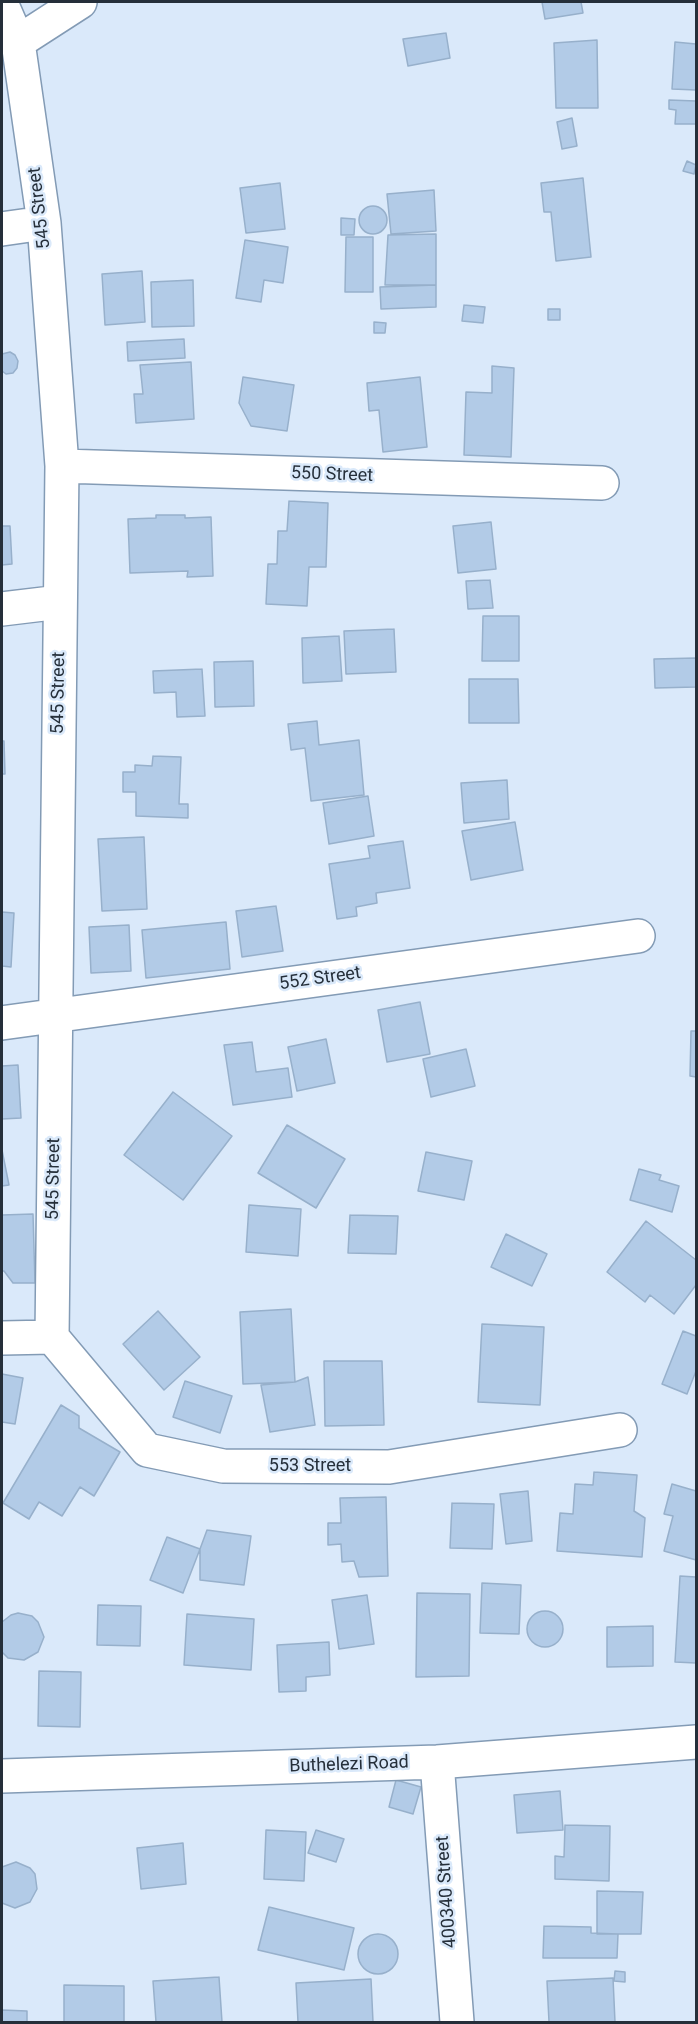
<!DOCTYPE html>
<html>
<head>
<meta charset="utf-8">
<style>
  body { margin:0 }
  #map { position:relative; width:698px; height:2024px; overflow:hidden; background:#dae9fa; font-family:Roboto,sans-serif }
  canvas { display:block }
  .frame { position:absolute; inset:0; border:3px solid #252f3a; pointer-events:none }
</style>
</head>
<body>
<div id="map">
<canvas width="698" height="2024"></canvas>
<div class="frame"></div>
</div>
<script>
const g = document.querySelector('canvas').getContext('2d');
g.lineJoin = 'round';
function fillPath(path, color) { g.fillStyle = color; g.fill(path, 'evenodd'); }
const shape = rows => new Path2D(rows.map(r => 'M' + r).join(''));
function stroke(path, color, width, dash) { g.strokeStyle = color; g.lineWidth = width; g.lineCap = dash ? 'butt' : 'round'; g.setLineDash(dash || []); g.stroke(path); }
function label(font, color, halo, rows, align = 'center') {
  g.font = font + ' Roboto,sans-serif'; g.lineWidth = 5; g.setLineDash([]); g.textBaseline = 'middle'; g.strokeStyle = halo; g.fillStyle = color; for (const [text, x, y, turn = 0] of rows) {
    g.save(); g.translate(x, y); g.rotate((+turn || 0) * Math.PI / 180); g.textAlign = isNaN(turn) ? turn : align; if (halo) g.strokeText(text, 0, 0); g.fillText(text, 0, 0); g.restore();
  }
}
const building = shape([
  [542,2,581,2,583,13,545,19,542,2],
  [446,33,450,58,408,66,403,39,446,33],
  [597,40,598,108,556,108,554,43,597,40],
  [675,42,696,44,696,90,672,89,675,42],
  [669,100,696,101,696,124,675,124,676,110,669,109,669,100],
  [572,118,577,146,562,149,557,122,572,118],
  [687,161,696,165,694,174,683,171,687,161],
  [583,178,591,257,556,261,551,212,544,212,541,183,583,178],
  [280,183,285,229,246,233,240,188,280,183],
  [434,190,436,231,391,234,387,194,434,190],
  '359 220a14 14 0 1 1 28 0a14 14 0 1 1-28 0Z',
  [341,218,355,219,354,235,341,235,341,218],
  [436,234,436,285,385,285,388,235,436,234],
  [346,237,373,237,373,292,345,292,346,237],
  [245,240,288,247,283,283,264,280,261,302,236,298,245,240],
  [142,271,145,322,105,325,102,274,142,271],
  [193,280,194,326,152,327,151,282,193,280],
  [436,285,436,307,381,309,380,287,436,285],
  [464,305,485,307,483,323,462,321,464,305],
  [548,309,560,309,560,320,548,320,548,309],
  [374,322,386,323,385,333,374,333,374,322],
  [184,339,185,358,128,361,127,342,184,339],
  [10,352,15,355,18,361,17,368,13,373,6,374,2,371,2,354,10,352],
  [191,362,194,419,136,423,134,394,143,394,140,365,191,362],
  [492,366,514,368,511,457,464,455,466,392,492,393,492,366],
  [243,377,294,385,287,431,251,426,239,403,243,377],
  [420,377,427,447,383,452,379,410,369,411,367,383,420,377],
  [289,501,328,503,326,567,309,567,307,606,266,604,268,564,277,564,278,531,287,531,289,501],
  [156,515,185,515,185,518,211,517,213,576,187,577,188,571,130,573,128,519,156,518,156,515],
  [491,522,496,569,458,573,453,526,491,522],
  [2,526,10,526,12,564,2,565,2,526],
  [490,580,493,608,468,609,466,581,490,580],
  [483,616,519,616,519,661,482,661,483,616],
  [394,629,396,672,346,674,344,631,394,629],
  [339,636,342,681,303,683,302,638,339,636],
  [696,658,696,687,655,688,654,659,696,658],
  [253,661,254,706,215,707,214,662,253,661],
  [202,669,205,716,177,717,176,692,154,693,153,671,202,669],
  [469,679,518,679,519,723,469,723,469,679],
  [317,721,319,745,359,740,364,795,311,801,305,748,291,750,288,724,317,721],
  [2,741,4,741,5,774,2,774,2,741],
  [153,756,181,757,179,804,188,804,188,818,136,816,136,792,123,792,123,772,135,772,135,765,152,766,153,756],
  [507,780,509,819,464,823,461,783,507,780],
  [368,796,374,836,329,844,323,803,368,796],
  [515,822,523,870,471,880,462,831,515,822],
  [144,837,147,909,102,911,98,839,144,837],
  [403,841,410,888,376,893,377,903,356,907,357,916,337,919,329,864,370,858,368,846,403,841],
  [276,906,283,951,242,957,236,911,276,906],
  [2,912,14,913,11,967,2,966,2,912],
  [226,922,230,969,146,978,142,930,226,922],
  [129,925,131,971,91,973,89,927,129,925],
  [420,1002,430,1054,387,1062,378,1010,420,1002],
  [691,1031,696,1031,696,1077,690,1076,691,1031],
  [326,1039,335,1083,297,1091,288,1047,326,1039],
  [252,1042,256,1072,288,1068,292,1097,233,1105,224,1045,252,1042],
  [466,1049,475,1086,431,1097,423,1059,466,1049],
  [18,1065,21,1118,2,1119,2,1066,18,1065],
  [173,1092,232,1136,183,1200,124,1155,173,1092],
  [287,1125,345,1159,316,1208,258,1173,287,1125],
  [2,1150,9,1185,2,1186,2,1150],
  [426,1152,472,1161,464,1200,418,1191,426,1152],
  [639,1169,661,1175,659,1180,679,1186,672,1212,630,1200,639,1169],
  [249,1205,301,1209,298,1256,246,1252,249,1205],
  [33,1214,35,1283,13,1283,4,1271,2,1271,2,1215,33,1214],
  [350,1215,398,1216,396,1254,348,1253,350,1215],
  [646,1221,696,1260,696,1285,674,1314,650,1295,645,1302,607,1272,646,1221],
  [506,1234,547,1254,532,1286,491,1267,506,1234],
  [291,1309,295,1382,243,1384,240,1312,291,1309],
  [158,1311,200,1357,164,1390,123,1344,158,1311],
  [482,1324,544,1327,540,1405,478,1402,482,1324],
  [683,1331,696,1336,696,1371,687,1394,662,1384,683,1331],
  [324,1361,382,1361,384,1425,325,1426,324,1361],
  [2,1374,23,1378,15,1424,2,1422,2,1374],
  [308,1377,315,1425,270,1432,261,1385,295,1382,308,1377],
  [185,1381,232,1396,220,1433,173,1417,185,1381],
  [61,1405,79,1416,79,1428,120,1452,94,1496,80,1487,62,1516,39,1502,29,1519,3,1503,61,1405],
  [594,1472,637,1475,634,1511,645,1518,642,1557,557,1551,560,1513,573,1514,575,1484,593,1485,594,1472],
  [672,1484,696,1491,696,1560,664,1551,673,1516,664,1514,672,1484],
  [528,1491,532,1541,506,1544,500,1494,528,1491],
  [386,1497,388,1576,359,1577,354,1561,342,1562,341,1544,328,1545,328,1523,341,1523,340,1498,386,1497],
  [452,1503,494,1504,492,1549,450,1548,452,1503],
  [207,1530,251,1536,244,1585,200,1580,200,1549,207,1530],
  [167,1537,200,1549,183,1593,150,1580,167,1537],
  [680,1576,696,1577,696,1663,675,1662,680,1576],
  [482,1583,521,1585,519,1634,480,1633,482,1583],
  [417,1593,470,1594,469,1676,416,1677,417,1593],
  [367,1595,374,1644,339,1649,332,1600,367,1595],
  [98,1605,141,1606,140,1646,97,1645,98,1605],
  '527 1629a18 18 0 1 1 36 0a18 18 0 1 1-36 0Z',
  [18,1613,32,1616,38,1622,44,1637,38,1652,24,1660,8,1658,2,1652,2,1622,11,1615,18,1613],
  [187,1614,254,1619,251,1670,184,1665,187,1614],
  [653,1626,653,1666,607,1667,607,1627,653,1626],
  [329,1642,330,1675,306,1677,306,1691,279,1692,277,1645,329,1642],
  [39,1671,81,1672,80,1727,38,1726,39,1671],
  [396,1780,421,1787,413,1814,389,1807,396,1780],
  [560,1791,563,1830,517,1833,514,1795,560,1791],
  [565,1825,610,1826,609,1881,555,1879,555,1856,564,1857,565,1825],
  [266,1830,306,1832,304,1881,264,1879,266,1830],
  [316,1830,344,1839,336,1862,308,1853,316,1830],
  [183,1843,186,1884,141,1889,137,1848,183,1843],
  [16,1862,30,1868,35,1874,37,1889,30,1902,15,1908,2,1903,2,1867,16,1862],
  [597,1891,643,1892,641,1934,597,1934,597,1891],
  [269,1907,354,1928,344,1970,258,1950,269,1907],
  [544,1926,591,1927,591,1933,618,1934,617,1958,543,1958,544,1926],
  '358 1954a20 20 0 1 1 40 0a20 20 0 1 1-40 0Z',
  [615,1971,625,1972,625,1982,614,1981,615,1971],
  [219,1977,222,2022,156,2022,153,1981,219,1977],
  [613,1978,615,2022,549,2022,547,1981,613,1978],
  [371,1979,373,2022,298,2022,296,1983,371,1979],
  [64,1985,124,1986,124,2022,64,2022,64,1985],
  [2,2010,27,2011,27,2022,2,2022,2,2010]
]);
fillPath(building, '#b2cbe7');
stroke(building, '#97b0cb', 1.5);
const minor = shape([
  [2,5,18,42,44,223,62,466,52,1337],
  [18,42,80,2],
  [2,229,44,223],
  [62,466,602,483],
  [2,609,60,602],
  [2,1023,638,936],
  [52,1337,147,1450,223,1466,389,1467,620,1430],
  [2,1338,52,1337],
  [437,1762,457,2022],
  [2,1776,437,1762,696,1742]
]);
stroke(minor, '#839bb5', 36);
stroke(minor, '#fff', 33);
label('18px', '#252f3a', '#dae9fa', [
  ["545 Street",40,208,-97],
  ["550 Street",332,475,2],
  ["545 Street",59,693,-89],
  ["552 Street",320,979,-8],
  ["545 Street",54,1179,-89],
  ["553 Street",310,1466],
  ["Buthelezi Road",349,1765,-2],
  ["400340 Street",447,1892,-94]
]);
</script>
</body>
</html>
